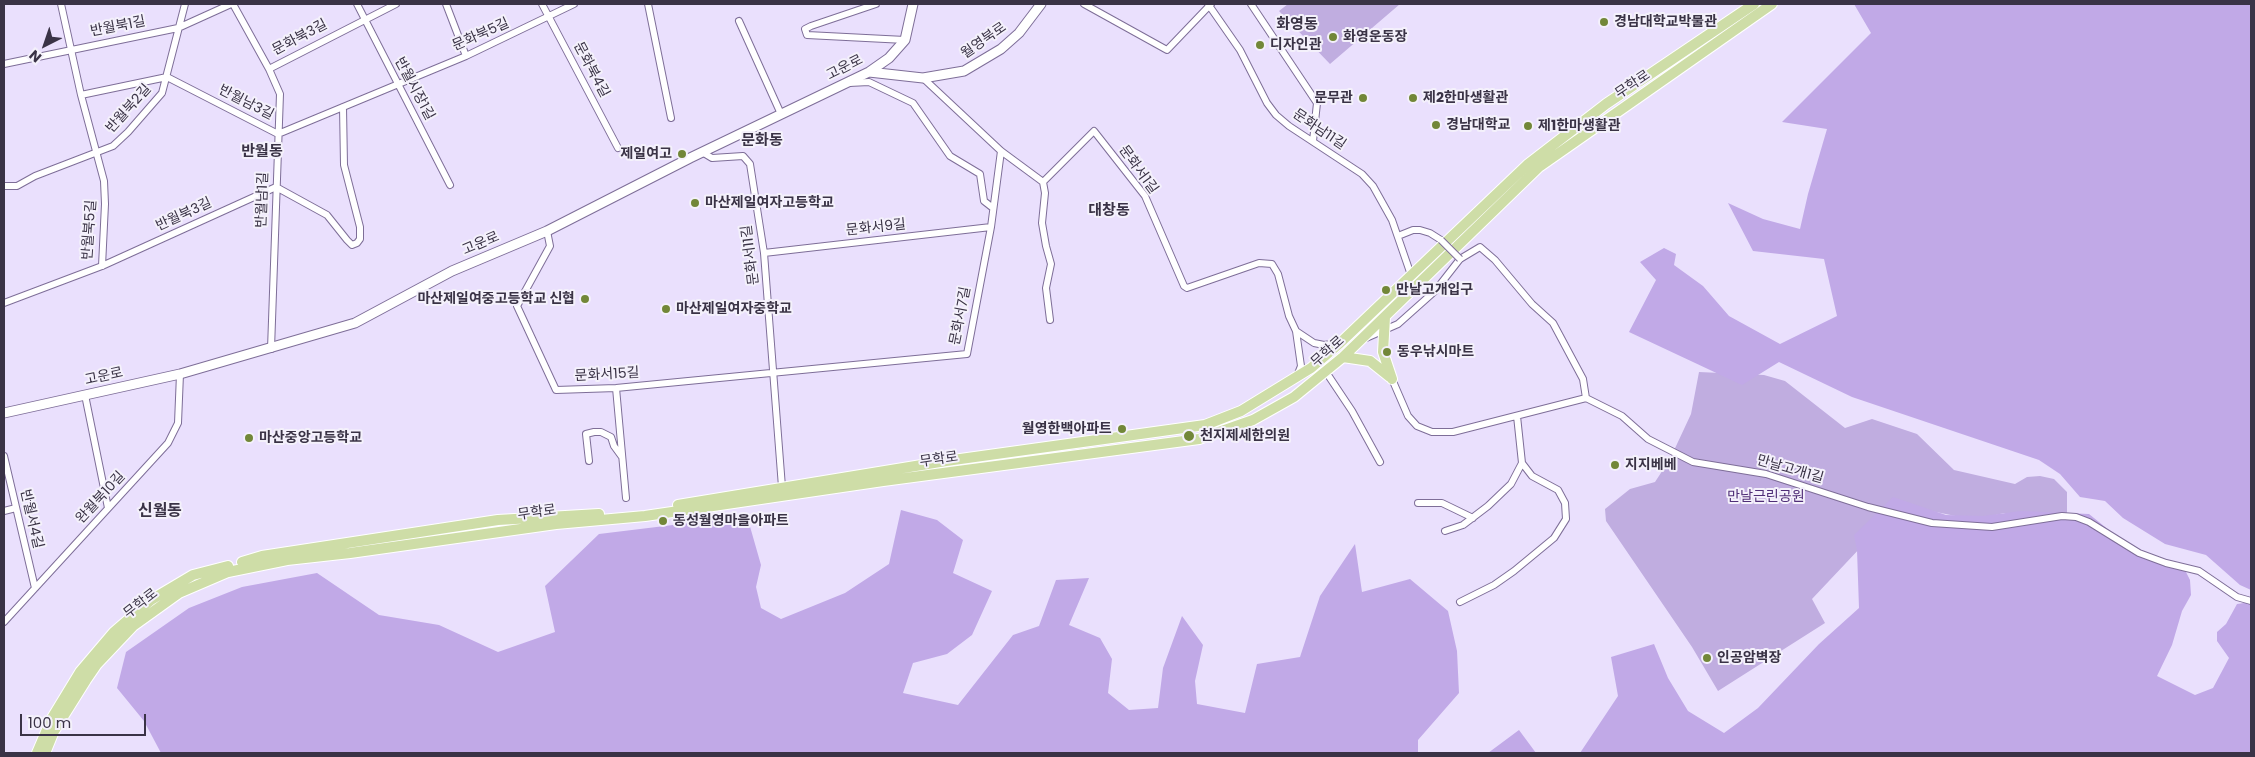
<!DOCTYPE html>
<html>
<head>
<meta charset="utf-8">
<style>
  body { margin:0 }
  #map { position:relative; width:2255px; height:757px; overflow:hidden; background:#eae0fd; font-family:Poppins,sans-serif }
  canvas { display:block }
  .frame { position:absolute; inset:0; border:5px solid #3a3346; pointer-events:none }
  .north { position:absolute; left:20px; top:20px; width:50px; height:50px; -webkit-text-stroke:4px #f4f1fb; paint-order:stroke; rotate:221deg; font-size:14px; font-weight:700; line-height:20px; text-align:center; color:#3a3346 }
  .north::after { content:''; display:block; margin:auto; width:18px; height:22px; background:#3a3346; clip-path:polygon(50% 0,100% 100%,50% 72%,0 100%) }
  .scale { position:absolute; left:20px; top:714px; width:126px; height:22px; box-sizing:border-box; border:2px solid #3a3346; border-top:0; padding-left:6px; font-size:15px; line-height:18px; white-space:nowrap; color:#3a3346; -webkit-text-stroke:4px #f4f1fb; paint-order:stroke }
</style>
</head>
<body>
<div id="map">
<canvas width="2255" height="757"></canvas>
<div class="frame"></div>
<div class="north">N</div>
<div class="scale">100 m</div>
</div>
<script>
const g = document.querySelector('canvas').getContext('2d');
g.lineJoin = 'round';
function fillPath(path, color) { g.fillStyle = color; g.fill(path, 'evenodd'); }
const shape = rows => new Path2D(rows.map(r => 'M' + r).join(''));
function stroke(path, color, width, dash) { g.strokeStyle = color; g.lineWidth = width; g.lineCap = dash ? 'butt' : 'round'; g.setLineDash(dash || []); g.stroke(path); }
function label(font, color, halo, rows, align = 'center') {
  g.font = font + ' Poppins,"Noto Sans KR",sans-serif'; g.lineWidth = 4; g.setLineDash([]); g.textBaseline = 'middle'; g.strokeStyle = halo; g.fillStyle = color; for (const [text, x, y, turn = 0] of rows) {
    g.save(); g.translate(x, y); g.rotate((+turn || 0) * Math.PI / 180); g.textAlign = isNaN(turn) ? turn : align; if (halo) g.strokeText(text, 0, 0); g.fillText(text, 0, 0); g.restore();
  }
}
fillPath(shape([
  [1288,4,1400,4,1330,64,1279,11],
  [1699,372,1764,375,1785,381,1845,428,1872,419,1917,434,1954,470,2015,484,2027,477,2040,476,2054,479,2067,492,2067,513,2040,519,2004,513,1975,520,1897,504,1862,546,1812,599,1825,623,1718,691,1692,647,1606,521,1605,509,1630,489,1655,482,1670,459,1691,414]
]), '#c0ade0');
fillPath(shape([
  [1854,4,2251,4,2251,590,2240,585,2206,555,2165,544,2123,518,2105,501,2080,497,2060,474,2039,460,1852,397,1779,362,1742,385,1629,332,1656,280,1640,262,1664,248,1676,254,1674,265,1703,286,1729,316,1780,344,1837,316,1824,259,1753,251,1728,203,1763,219,1800,229,1808,194,1827,129,1782,122,1871,33],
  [1893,497,1946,515,1983,516,2021,511,2089,514,2125,543,2149,556,2184,568,2190,580,2191,595,2182,611,2172,645,2157,676,2195,695,2213,688,2229,658,2217,641,2217,632,2226,624,2237,604,2251,602,2251,753,1580,753,1618,696,1611,657,1654,644,1668,678,1688,711,1724,733,1758,708,1819,644,1859,608,1857,550,1854,535],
  [901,510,937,520,963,540,953,573,992,591,972,635,947,654,913,663,903,693,958,705,1013,635,1039,626,1056,580,1089,578,1069,625,1100,638,1112,659,1108,693,1129,710,1158,708,1163,668,1182,616,1203,645,1195,681,1197,704,1245,713,1257,664,1300,657,1320,596,1355,544,1362,592,1410,579,1448,611,1457,651,1459,693,1418,740,1418,753,161,753,144,721,117,688,126,652,189,608,242,587,317,573,379,615,439,625,498,652,555,632,545,586,599,534,747,516,761,565,756,587,761,608,781,619,845,593,889,564],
  [1519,730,1536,753,1488,753]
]), '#c1a9e7');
const street = shape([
  [61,4,81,95,104,181,105,204,102,266],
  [233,4,269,69,280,94,271,349],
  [357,4,450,185],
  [446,4,466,56],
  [542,4,618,148],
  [648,4,671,118],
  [876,4,811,26,805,29,807,35,905,40],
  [1084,4,1167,50,1211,4],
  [1208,4,1240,50,1267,103,1276,115,1289,126,1362,174,1373,186,1392,220,1411,275],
  [1251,4,1317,103,1313,141],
  [739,21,781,114],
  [4,64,178,28,231,4],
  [269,69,396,4],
  [923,78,1001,151,1043,182],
  [849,83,869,82,913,103,950,156,980,174,984,201,993,208],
  [81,95,167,77,278,134,466,56,574,4],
  [702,152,712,158,743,156,750,164,764,253,782,487],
  [1043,182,1094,131,1145,196,1184,286,1187,288,1259,263,1272,264,1278,274,1289,316,1296,331,1301,366,1297,376],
  [1043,182,1045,193,1042,223,1046,246,1051,264,1046,288,1050,320],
  [4,186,17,186,35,176,113,146,128,132,162,93,185,4],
  [547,231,550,246,517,306,556,390,616,388,967,354,991,227,1001,151],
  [1398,236,1413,230,1420,230,1430,233,1441,240],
  [764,253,991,227],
  [4,303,102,266,276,187,327,215,347,240,352,245,357,243,360,239,360,227,344,165,343,107],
  [1296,331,1314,343,1324,345,1338,343],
  [1366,338,1398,324,1435,291,1460,259,1480,247,1495,260,1532,304,1553,323,1583,379,1586,398],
  [1326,372,1352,411,1380,462],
  [1392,379,1408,416,1417,426,1432,432,1453,432,1586,398,1622,416,1648,439,1693,462,1766,474,1868,507,1932,523,1992,527,2062,516,2076,517,2089,522,2139,553,2166,563,2199,571,2237,597,2251,601],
  [616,388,626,498],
  [85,395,108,508],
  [4,456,35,588],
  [589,461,586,434,594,432,601,432,611,437,614,446,622,457],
  [1418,503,1442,503,1473,518],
  [4,511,16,508],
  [1445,531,1463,525,1488,506,1511,484,1522,463],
  [1460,602,1494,585,1514,571,1554,538,1566,519,1565,503,1558,490,1532,476,1522,463,1517,416],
  [4,622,168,443,178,423,180,374]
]);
const secondary = shape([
  [869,72,923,78,964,71,1001,49,1019,33,1041,4],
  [4,413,180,374,355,323,452,271,547,231,690,158,869,72,889,58,905,40,913,4]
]);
const primary = shape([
  [1385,317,1383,352,1392,379],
  [1343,357,1370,361,1390,377],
  [678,505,946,461,1205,425,1241,411,1311,368,1340,343,1527,165,1606,104,1754,4],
  [242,562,262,556,498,520,599,514],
  [37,753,52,718,80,672,114,632,151,600,193,575,228,566],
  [45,753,54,731,86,680,97,664,133,626,179,593,228,572,287,560,350,553,556,524,645,516,883,481,1199,439,1253,420,1294,397,1343,357,1539,167,1772,4]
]);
stroke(street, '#7e6e98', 8);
stroke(secondary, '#7e6e98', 11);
stroke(primary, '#fff', 12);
stroke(street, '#fff', 6);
stroke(secondary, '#fff', 9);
stroke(primary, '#cedda7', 10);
const streetBridge = shape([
  [1441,240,1460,259]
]);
stroke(streetBridge, '#7e6e98', 8, []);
stroke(streetBridge, '#fff', 6);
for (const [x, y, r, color] of [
  [1604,22,5,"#728738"],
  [1333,37,5,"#728738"],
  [1260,45,5,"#728738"],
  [1363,98,5,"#728738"],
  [1413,98,5,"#728738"],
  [1436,125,5,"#728738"],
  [1528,126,5,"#728738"],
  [682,154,5,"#728738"],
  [695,203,5,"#728738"],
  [1386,290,5,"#728738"],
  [585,299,5,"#728738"],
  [666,309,5,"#728738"],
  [1387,352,5,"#728738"],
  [1122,429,5,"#728738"],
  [1189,436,6,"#728738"],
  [249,438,5,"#728738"],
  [1615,465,5,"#728738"],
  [663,521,5,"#728738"],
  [1707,658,5,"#728738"]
]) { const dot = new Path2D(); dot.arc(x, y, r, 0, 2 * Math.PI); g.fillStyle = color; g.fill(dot); stroke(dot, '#f4f1fb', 2); }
label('bold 14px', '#3a3346', '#f4f1fb', [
  ["경남대학교박물관",1614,22],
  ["화영운동장",1343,37],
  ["디자인관",1270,45],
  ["문무관",1353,98,"right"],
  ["제2한마생활관",1423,98],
  ["경남대학교",1446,125],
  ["제1한마생활관",1538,126],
  ["제일여고",672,154,"right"],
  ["마산제일여자고등학교",705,203],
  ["만날고개입구",1396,290],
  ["마산제일여중고등학교 신협",575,299,"right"],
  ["마산제일여자중학교",676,309],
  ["동우낚시마트",1397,352],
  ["월영한백아파트",1112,429,"right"],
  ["천지제세한의원",1200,436],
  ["마산중앙고등학교",259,438],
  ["지지베베",1625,465],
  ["동성월영마을아파트",673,521],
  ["인공암벽장",1717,658]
], 'left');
label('14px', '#3a3346', '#f4f1fb', [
  ["반월북1길",118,27,-11],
  ["문화북5길",481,35,-24],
  ["문화북3길",300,38,-28],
  ["월영북로",984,41,-35],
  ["고운로",845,68,-27],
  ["문화북4길",591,70,62],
  ["무학로",1633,85,-34],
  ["반월시장1길",414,89,62],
  ["반월남3길",246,103,27],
  ["반월북2길",129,109,-48],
  ["문화남11길",1319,130,34],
  ["문화서1길",1138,170,54],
  ["반월남1길",263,200,-88],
  ["반월북3길",184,215,-25],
  ["문화서9길",876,228,-6],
  ["반월북5길",90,230,-86],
  ["고운로",481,244,-23],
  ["문화서11길",751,255,-97],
  ["문화서7길",961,316,-79],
  ["무학로",1328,352,-42],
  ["문화서15길",607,375,-3],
  ["고운로",104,377,-12],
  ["무학로",939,460,-8],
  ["만날고개1길",1790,470,16],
  ["완월북10길",101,498,-47],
  ["무학로",537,513,-8],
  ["반월서4길",31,519,77],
  ["무학로",141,604,-38]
]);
label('14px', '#4f2e77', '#f4f1fb', [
  ["만날근린공원",1766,497]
]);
label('bold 15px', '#3a3346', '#f4f1fb', [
  ["화영동",1297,25],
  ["문화동",762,141],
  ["반월동",262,152],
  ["대창동",1109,211]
]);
label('bold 16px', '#3a3346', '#f4f1fb', [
  ["신월동",160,512]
]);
</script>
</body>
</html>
